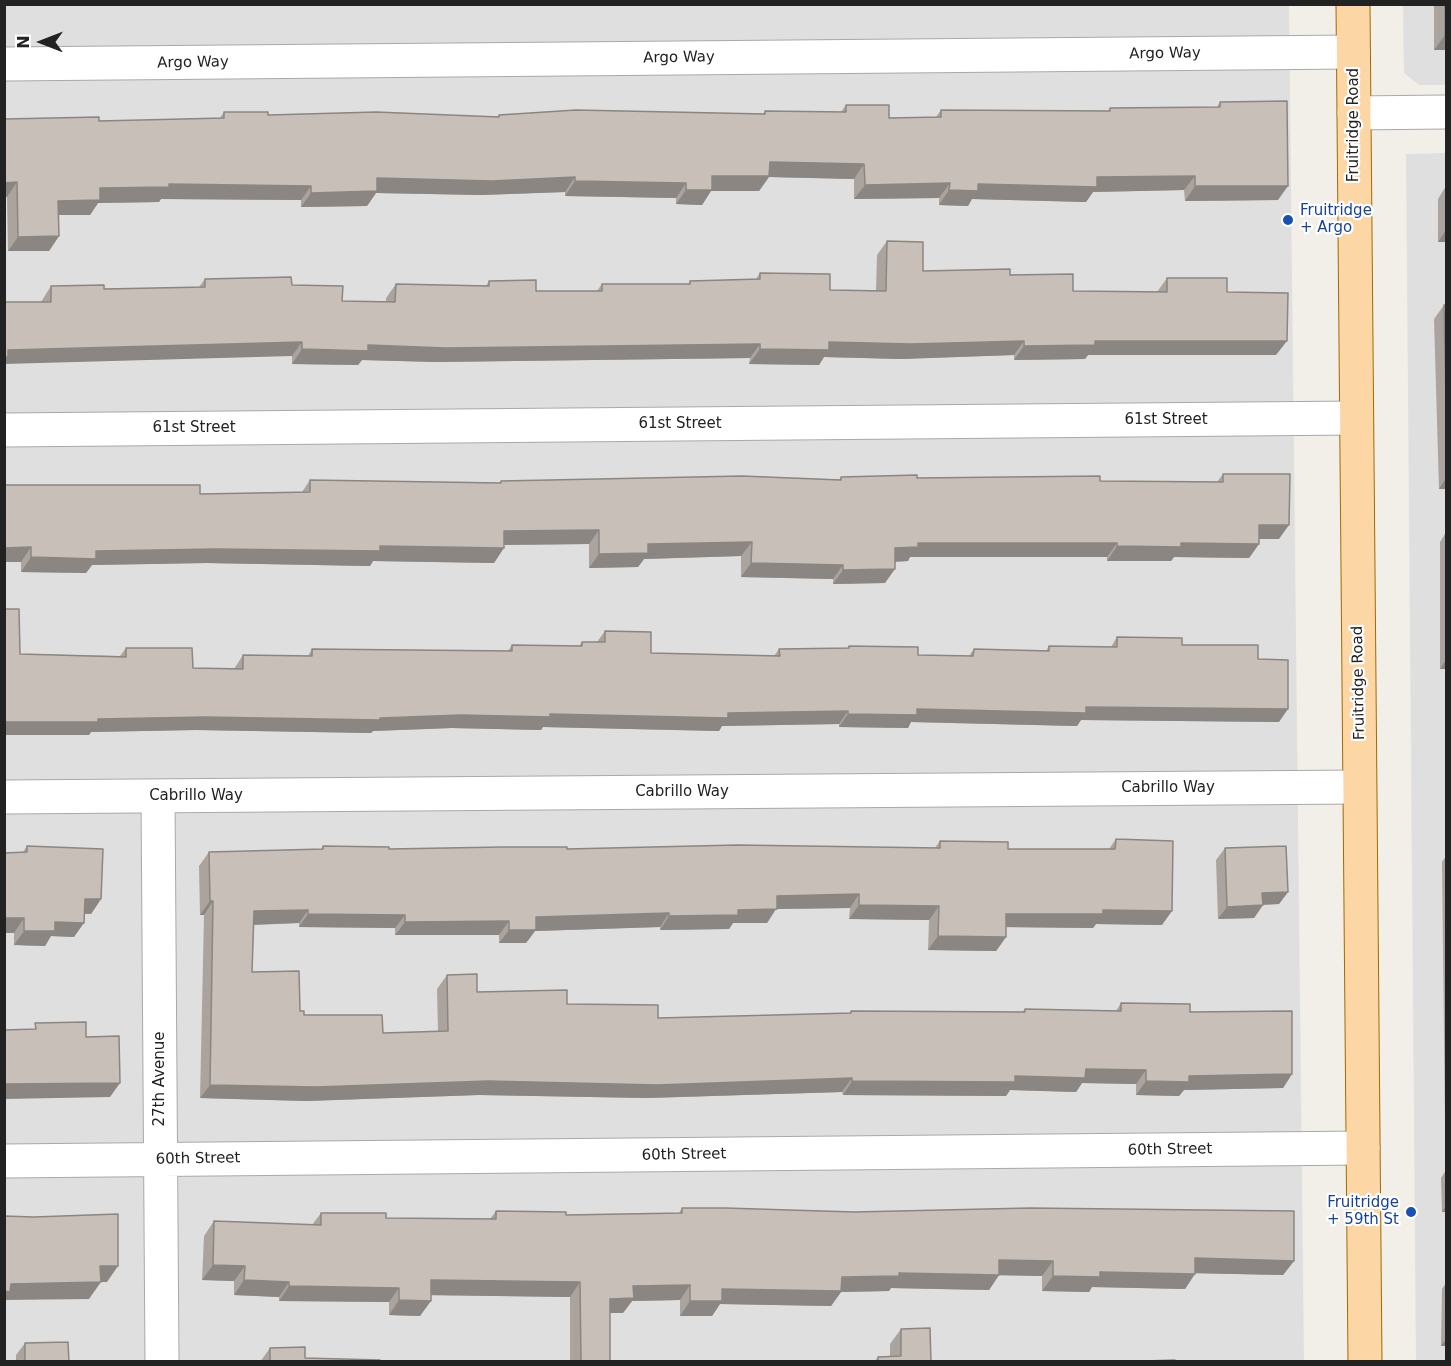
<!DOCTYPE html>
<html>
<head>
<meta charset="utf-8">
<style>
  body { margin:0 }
  #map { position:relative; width:1451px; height:1366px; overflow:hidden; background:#f2efe9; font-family:"DejaVu Sans",sans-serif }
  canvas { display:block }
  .frame { position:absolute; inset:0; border:6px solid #222; pointer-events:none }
  .north { position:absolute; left:12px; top:12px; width:60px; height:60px; -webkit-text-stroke:4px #fff; paint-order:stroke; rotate:270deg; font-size:16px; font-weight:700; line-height:24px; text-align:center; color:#222 }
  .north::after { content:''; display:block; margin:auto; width:21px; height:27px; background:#222; clip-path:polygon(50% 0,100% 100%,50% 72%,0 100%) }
</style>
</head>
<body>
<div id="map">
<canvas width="1451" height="1366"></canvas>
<div class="frame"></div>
<div class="north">N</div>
</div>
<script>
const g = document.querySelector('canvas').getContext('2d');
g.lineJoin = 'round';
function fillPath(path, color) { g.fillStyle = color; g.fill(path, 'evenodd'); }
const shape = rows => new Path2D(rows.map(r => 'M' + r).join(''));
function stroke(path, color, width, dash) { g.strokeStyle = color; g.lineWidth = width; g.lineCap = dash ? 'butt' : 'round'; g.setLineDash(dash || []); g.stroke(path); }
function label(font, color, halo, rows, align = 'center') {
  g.font = font + ' "DejaVu Sans",sans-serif'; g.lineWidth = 4.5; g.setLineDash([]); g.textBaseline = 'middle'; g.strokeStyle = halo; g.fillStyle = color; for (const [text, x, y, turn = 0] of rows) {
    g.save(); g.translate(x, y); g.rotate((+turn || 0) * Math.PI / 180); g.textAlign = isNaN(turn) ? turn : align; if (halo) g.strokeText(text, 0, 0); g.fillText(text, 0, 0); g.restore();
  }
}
fillPath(shape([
  [5,5,1289,5,1304,1361,5,1362],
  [1403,5,1446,5,1446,85,1419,85,1404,73],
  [1446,153,1446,1362,1416,1361,1406,154]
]), '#e0dfdf');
const minor = shape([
  [4,64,1353,52],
  [1354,113,1446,112],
  [4,430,1356,418],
  [158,796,162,1362],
  [4,797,1359,787],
  [4,1161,1363,1148]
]);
const major = shape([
  [1353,4,1365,1362]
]);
stroke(minor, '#a9a9a9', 35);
stroke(major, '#a06b00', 35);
stroke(minor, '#fff', 33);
stroke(major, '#fcd6a4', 33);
fillPath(shape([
  [1434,4,1446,4,1446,50,1434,50],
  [1220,102,1278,200,1185,201,1184,190,1093,192,1086,202,972,199,968,206,939,205,939,198,854,199,854,179,769,177,759,191,711,191,702,205,676,204,676,198,565,196,565,192,481,195,376,193,367,206,301,207,301,200,161,199,159,202,98,203,90,215,59,215,59,236,49,251,8,251,7,197,4,197,4,119,99,121,220,118,224,112,268,115,497,117,499,115,763,114,765,111,841,112,846,105,889,118,936,117,941,110,1108,111,1110,108,1217,107],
  [1446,186,1446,242,1438,242,1438,199],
  [887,241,923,271,1010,275,1073,291,1157,292,1167,278,1227,292,1276,355,1088,355,1085,359,1014,360,1014,355,901,359,824,357,819,365,749,364,750,358,436,362,362,360,358,365,292,364,292,356,41,302,51,286,104,289,199,287,205,279,292,285,342,301,386,302,386,298,396,284,486,286,489,281,536,291,597,291,602,284,688,284,690,281,756,279,760,273,830,290,876,290,877,255],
  [1444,305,1446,305,1446,489,1439,489,1434,319],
  [1223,474,1279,539,1259,539,1259,544,1249,558,1174,557,1171,561,1107,561,1107,557,910,557,908,561,895,562,885,583,833,584,833,579,741,577,741,556,644,559,638,567,589,568,589,544,504,545,494,563,373,561,370,566,207,563,92,565,86,573,21,572,21,562,4,562,4,485,200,494,302,492,310,480,499,483,501,481,839,480,841,477,1100,481,1217,482],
  [1446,532,1446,669,1440,669,1440,542],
  [605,631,651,653,774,656,779,649,847,648,849,646,918,655,969,656,974,649,1046,651,1049,646,1111,647,1117,637,1182,645,1258,659,1279,722,1081,720,1077,726,911,722,908,728,839,727,839,724,722,726,719,731,543,727,541,730,452,728,373,731,371,733,196,730,91,732,89,735,20,654,120,656,126,648,193,668,234,669,243,655,308,656,312,649,508,651,512,645,579,646,582,642,597,642],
  [1446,721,1446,794,1445,724],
  [1116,839,1162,925,1096,924,1093,928,1006,927,1006,937,996,951,928,950,929,920,849,919,850,908,776,909,767,923,733,923,729,929,660,930,660,927,535,931,526,943,499,943,499,935,395,935,395,928,299,927,299,923,254,925,252,972,304,1015,383,1033,438,1032,437,989,447,975,477,992,658,1018,849,1013,851,1011,1022,1012,1025,1009,1116,1011,1121,1003,1190,1012,1292,1074,1283,1088,1184,1090,1179,1096,1136,1095,1136,1084,1082,1083,1076,1092,1010,1090,1006,1096,843,1095,842,1092,647,1098,479,1095,306,1101,200,1098,204,915,200,915,199,866,209,852,321,849,323,846,389,849,935,848,940,841,1008,849,1109,849],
  [27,846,101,899,91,914,84,914,74,937,51,936,45,946,14,945,14,933,23,852],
  [1225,848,1288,892,1279,904,1263,905,1254,918,1218,919,1216,860],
  [1446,856,1446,1123,1445,1123,1442,862],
  [1446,1170,1446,1212,1442,1212,1441,1178],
  [682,1208,1294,1261,1283,1275,1195,1273,1185,1289,1092,1287,1089,1292,1042,1291,1042,1276,999,1275,989,1290,891,1288,889,1291,841,1292,831,1306,720,1304,712,1316,680,1316,680,1300,632,1301,623,1313,610,1313,610,1362,570,1362,570,1297,431,1295,420,1316,389,1315,389,1302,279,1301,279,1297,234,1295,234,1281,202,1280,204,1236,214,1221,312,1225,321,1213,386,1218,490,1219,496,1211,566,1215,679,1213],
  [1446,1283,1446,1346,1441,1346,1442,1289],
  [901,1329,931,1362,874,1362,878,1357,890,1356,890,1344],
  [25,1343,69,1362,16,1362,16,1355],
  [270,1348,305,1358,380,1362,260,1362]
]), '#aba49e');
fillPath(shape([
  [1445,35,1446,35,1446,50,1434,50],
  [770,162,864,164,854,179,769,177,759,191,711,191,702,205,676,204,686,190,712,176],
  [1195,176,1184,190,1093,192,1086,202,972,199,968,206,939,205,949,190,978,184,1097,177],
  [575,177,565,192,481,195,376,193,367,206,301,207,311,193,377,178],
  [575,181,686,183,676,198,565,196],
  [17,182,7,197,4,197,4,183],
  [950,183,939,198,854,199,865,185],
  [169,184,311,186,301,200,161,199,159,202,98,203,90,215,48,215,58,201,100,188],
  [1195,186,1288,186,1278,200,1185,201],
  [1446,230,1446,242,1438,242],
  [59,236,49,251,8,251,18,237],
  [1024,341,1014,355,901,359,824,357,819,365,749,364,760,349,829,342],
  [1095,341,1287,341,1276,355,1088,355,1085,359,1014,360,1024,346],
  [302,342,292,356,4,364,4,355,8,350],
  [760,344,750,358,436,362,362,360,358,365,292,364,302,349,368,345],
  [1446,478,1446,489,1439,489],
  [1259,525,1289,525,1279,539,1249,539],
  [599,530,589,544,494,545,504,531],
  [752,542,741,556,644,559,638,567,589,568,599,554,648,544],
  [918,543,1117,543,1107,557,910,557,908,561,885,562,895,548],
  [1181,543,1259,544,1249,558,1174,557,1171,561,1107,561,1117,546],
  [380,546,504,548,494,563,373,561,370,566,207,563,92,565,86,573,21,572,31,557,96,551],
  [31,547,21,562,4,562,4,548],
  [751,563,843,565,833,579,741,577],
  [895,569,885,583,833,584,843,570],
  [1446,660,1446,669,1440,669],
  [1086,707,1288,709,1279,722,1081,720,1077,726,911,722,908,728,839,727,848,714,917,709],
  [848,711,839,724,722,726,719,731,543,727,541,730,452,728,373,731,371,733,196,730,91,732,89,735,4,735,4,722,98,719,205,717,380,718,461,715,728,713],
  [1288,892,1279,904,1254,905,1262,893],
  [859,894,850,908,776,909,767,923,733,923,729,929,660,930,669,916,738,910,777,896],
  [85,899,101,899,91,914,74,913],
  [210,901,213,901,204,915,200,915],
  [859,905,939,906,929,920,849,919],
  [1263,905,1254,918,1218,919,1227,907],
  [308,910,299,923,244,925,254,911],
  [1103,910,1172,911,1162,925,1096,924,1093,928,997,927,1006,914],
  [669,913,660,927,535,931,526,943,499,943,509,930,536,917],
  [308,914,405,915,395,928,299,927],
  [4,918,24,918,14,933,4,933],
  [509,921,499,935,395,935,405,922],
  [55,922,84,923,74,937,51,936,45,946,14,945,24,931],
  [938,936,1006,937,996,951,928,950],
  [1086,1069,1146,1070,1136,1084,1082,1083,1076,1092,1010,1090,1006,1096,843,1095,852,1081,1015,1076],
  [1292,1074,1283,1088,1184,1090,1179,1096,1136,1095,1146,1081,1189,1076],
  [852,1078,842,1092,647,1098,479,1095,306,1101,200,1098,210,1085],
  [120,1083,110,1097,4,1099,4,1084],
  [1446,1206,1446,1212,1442,1212],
  [1195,1258,1294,1261,1283,1275,1185,1273],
  [999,1260,1053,1261,1042,1276,989,1275],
  [213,1265,245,1266,234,1281,202,1280],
  [100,1266,118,1266,107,1282,90,1282,101,1282,89,1299,4,1300,4,1291,11,1284],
  [1100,1272,1195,1274,1185,1289,1092,1287,1089,1292,1042,1291,1053,1276],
  [899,1273,999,1275,989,1290,891,1288,889,1291,841,1292,831,1306,720,1304,712,1316,680,1316,690,1301,722,1289],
  [244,1280,289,1282,279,1297,234,1295],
  [431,1280,580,1282,570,1297,420,1295],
  [690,1285,680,1300,632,1301,623,1313,599,1313,610,1299,633,1286],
  [289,1286,399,1288,389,1302,279,1301],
  [399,1300,431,1301,420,1316,389,1315],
  [1446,1339,1446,1346,1441,1346]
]), '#8b8681');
const building = shape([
  [1445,4,1446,4,1446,35,1445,35,1445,4],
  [1287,101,1288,186,1195,186,1195,176,1097,177,1097,187,978,184,978,191,949,190,950,183,865,185,864,164,770,162,769,176,712,176,712,190,686,190,686,183,575,181,575,177,492,181,377,178,377,191,311,193,311,186,169,184,169,187,100,188,100,200,58,201,59,236,18,237,17,182,4,183,4,119,99,117,99,121,224,118,224,112,268,112,268,115,376,112,499,117,499,115,576,110,765,114,765,111,846,112,846,105,889,105,889,118,941,117,941,110,1110,111,1110,108,1220,107,1220,102,1287,101],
  [887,241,923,242,923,271,1010,269,1010,275,1073,274,1073,291,1167,292,1167,278,1227,278,1227,292,1288,293,1287,341,1095,341,1095,345,1024,346,1024,341,911,344,829,342,829,350,760,349,760,344,446,348,368,345,368,351,302,349,302,342,8,350,8,357,4,357,4,302,51,302,51,286,104,285,104,289,205,287,205,279,291,277,292,285,343,286,342,301,395,302,396,284,489,286,489,281,536,280,536,291,602,291,602,284,690,284,690,281,760,279,760,273,830,274,830,290,886,291,887,241],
  [1444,305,1446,305,1446,400,1444,305],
  [1223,474,1290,474,1289,525,1259,525,1259,544,1181,543,1181,547,1117,546,1117,543,918,543,918,547,895,548,895,569,843,570,843,565,751,563,752,542,648,544,648,553,599,554,599,530,504,531,504,548,380,546,380,551,217,549,96,551,96,559,31,557,31,547,4,548,4,485,200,485,200,494,310,492,310,480,501,483,501,481,742,476,841,480,841,477,917,475,917,478,1100,476,1100,481,1223,482,1223,474],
  [4,609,19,609,20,654,126,657,126,648,192,648,193,668,243,669,243,655,312,656,312,649,512,651,512,645,582,646,582,642,605,642,605,631,651,632,651,653,780,656,779,649,849,648,849,646,918,647,918,655,973,656,974,649,1049,651,1049,646,1117,647,1117,637,1182,638,1182,645,1258,645,1258,659,1288,660,1288,709,1086,707,1086,713,917,709,917,715,848,714,848,711,728,713,728,718,550,714,550,717,461,715,380,718,380,720,205,717,98,719,98,722,4,722,4,609],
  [1116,839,1173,841,1172,911,1103,910,1103,914,1006,914,1006,937,938,936,939,906,859,905,859,894,777,896,777,909,738,910,738,915,669,916,669,913,536,917,536,930,509,930,509,921,405,922,405,915,308,914,308,910,254,911,252,972,299,971,300,1011,304,1011,304,1015,382,1015,383,1033,448,1031,447,975,477,974,477,992,567,990,567,1004,658,1005,658,1018,851,1013,851,1011,1025,1012,1025,1009,1121,1011,1121,1003,1190,1004,1190,1012,1292,1011,1292,1074,1189,1076,1189,1082,1146,1081,1146,1070,1086,1069,1085,1078,1015,1076,1015,1082,852,1081,852,1078,657,1085,488,1081,316,1087,210,1085,213,901,210,901,209,852,323,849,323,846,389,847,389,849,502,847,567,847,567,849,737,845,940,848,940,841,1008,842,1008,849,1115,849,1116,839],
  [27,846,103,849,101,899,85,899,84,923,55,922,55,931,24,931,24,918,4,918,4,853,27,852,27,846],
  [1286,846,1288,892,1262,893,1263,905,1227,907,1225,848,1286,846],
  [86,1022,86,1037,119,1036,120,1083,4,1084,4,1030,36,1029,35,1023,86,1022],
  [682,1208,725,1208,854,1212,1030,1208,1294,1211,1294,1261,1195,1258,1195,1274,1100,1272,1100,1277,1053,1276,1053,1261,999,1260,999,1275,899,1273,899,1276,842,1277,841,1291,722,1289,722,1301,690,1301,690,1285,633,1286,634,1298,610,1299,610,1362,581,1362,580,1282,431,1280,431,1301,399,1300,399,1288,289,1286,289,1282,244,1280,245,1266,213,1265,214,1221,321,1225,321,1213,386,1213,386,1218,496,1219,496,1211,566,1212,566,1215,682,1213,682,1208],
  [118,1214,118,1266,100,1266,101,1282,11,1284,10,1292,4,1291,4,1216,34,1217,118,1214],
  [930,1328,931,1362,878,1362,878,1357,901,1356,901,1329,930,1328],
  [68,1342,69,1362,25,1362,25,1343,68,1342],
  [305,1347,305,1358,380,1360,380,1362,270,1362,270,1348,305,1347],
  [1175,1360,1175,1362,1113,1362,1175,1360]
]);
fillPath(building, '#c7bfb8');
stroke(building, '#8b8681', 1.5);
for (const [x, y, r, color] of [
  [1288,220,6,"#1a4fb4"],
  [1411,1212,6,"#1a4fb4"]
]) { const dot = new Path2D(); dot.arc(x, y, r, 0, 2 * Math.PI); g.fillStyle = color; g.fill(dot); stroke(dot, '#fff', 2); }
label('15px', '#222', '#fff', [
  ["Argo Way",1165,54,-1],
  ["Argo Way",679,58,-1],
  ["Argo Way",193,63,-1],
  ["Fruitridge Road",1354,125,-90],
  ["61st Street",1166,420],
  ["61st Street",680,424],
  ["61st Street",194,428],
  ["Fruitridge Road",1359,683,-91],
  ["Cabrillo Way",1168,788],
  ["Cabrillo Way",682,792],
  ["Cabrillo Way",196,796],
  ["27th Avenue",160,1079,-90],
  ["60th Street",1170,1150,-1],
  ["60th Street",684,1155,-1],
  ["60th Street",198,1159,-1]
]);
label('15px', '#164399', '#fff', [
  ["Fruitridge",1300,211],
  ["+ Argo",1300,228],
  ["Fruitridge",1399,1203,"right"],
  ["+ 59th St",1399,1220,"right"]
], 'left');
</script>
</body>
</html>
